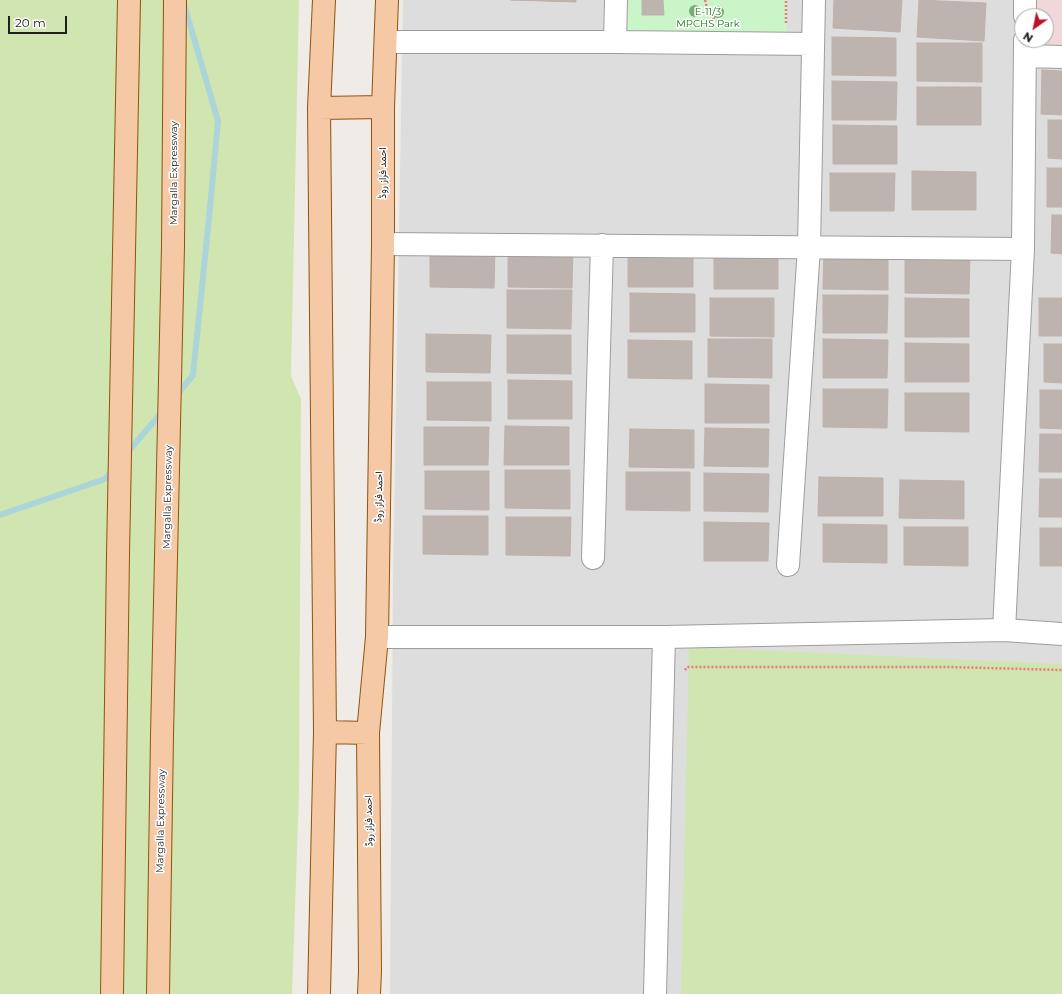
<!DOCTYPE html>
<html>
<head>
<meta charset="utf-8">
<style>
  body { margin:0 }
  #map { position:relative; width:1062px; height:994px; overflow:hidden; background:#efebe7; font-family:Montserrat,sans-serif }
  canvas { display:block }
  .north { position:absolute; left:1014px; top:8px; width:40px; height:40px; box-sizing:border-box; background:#fff; border:1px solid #a6a6a6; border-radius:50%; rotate:213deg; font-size:11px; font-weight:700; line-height:16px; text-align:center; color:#202020 }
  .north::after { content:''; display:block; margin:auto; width:14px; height:18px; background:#bf1026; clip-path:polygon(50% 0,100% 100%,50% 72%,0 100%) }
  .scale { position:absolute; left:8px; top:16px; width:59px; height:18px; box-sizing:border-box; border:2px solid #202020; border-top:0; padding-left:5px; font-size:12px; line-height:14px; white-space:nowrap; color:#202020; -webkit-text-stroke:3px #fff; paint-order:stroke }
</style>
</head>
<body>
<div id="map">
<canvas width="1062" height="994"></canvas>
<div class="north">N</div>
<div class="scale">20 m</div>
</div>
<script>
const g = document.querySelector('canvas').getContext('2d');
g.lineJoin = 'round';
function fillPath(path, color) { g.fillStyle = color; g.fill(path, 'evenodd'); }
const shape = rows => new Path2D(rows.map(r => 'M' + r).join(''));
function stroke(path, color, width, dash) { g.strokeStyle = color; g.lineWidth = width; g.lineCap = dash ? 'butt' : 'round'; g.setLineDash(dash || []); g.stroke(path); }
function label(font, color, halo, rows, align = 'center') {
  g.font = font + ' Montserrat,Vazirmatn,sans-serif'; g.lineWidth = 3; g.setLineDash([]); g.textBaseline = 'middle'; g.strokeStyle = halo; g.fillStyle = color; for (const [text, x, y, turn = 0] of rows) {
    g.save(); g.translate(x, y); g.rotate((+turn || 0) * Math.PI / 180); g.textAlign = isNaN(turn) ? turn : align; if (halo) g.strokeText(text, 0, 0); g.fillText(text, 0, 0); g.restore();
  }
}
fillPath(shape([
  [403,0,1062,0,1062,994,390,994,393,580],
  [1022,16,1046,16,1046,40,1022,40]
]), '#dedddd');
fillPath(shape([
  [1025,0,1062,0,1062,56,1025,56,1025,40,1046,40,1046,16,1025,16]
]), '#efd7da');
fillPath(shape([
  [0,0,299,0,291,376,301,399,299,793,292,994,0,994],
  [689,647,1062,664,1062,994,681,994]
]), '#d1e5b1');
fillPath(shape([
  [628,0,787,0,787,36,628,36]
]), '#caf5c8');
stroke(shape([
  [176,396,193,375,209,218,218,121,184,4],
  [126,454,163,411],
  [0,515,105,479,114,468]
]), '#abd5d9', 6);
const building = shape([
  [511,0,576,0,576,2,511,0],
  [642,0,663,0,664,15,642,15,642,0],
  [834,0,902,0,900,32,833,28,834,0],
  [919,0,986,3,984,41,917,37,919,0],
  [832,37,896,38,896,76,832,75,832,37],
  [917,43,982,43,982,82,917,81,917,43],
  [1042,70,1062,71,1062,115,1041,114,1042,70],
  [832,81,897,82,896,120,832,120,832,81],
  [917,87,981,87,981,125,917,125,917,87],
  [1048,120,1062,120,1062,159,1048,158,1048,120],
  [833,125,897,126,897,164,833,164,833,125],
  [1047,168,1062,168,1062,207,1047,207,1047,168],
  [912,171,976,172,976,210,912,210,912,171],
  [830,173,895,173,894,211,830,211,830,173],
  [1052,215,1062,215,1062,254,1051,253,1052,215],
  [628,248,693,249,693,287,628,287,628,248],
  [430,249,495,250,494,288,430,287,430,249],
  [508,249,573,249,572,288,508,287,508,249],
  [714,250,778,251,778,289,714,289,714,250],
  [824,251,888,251,888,290,823,289,824,251],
  [905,255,970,255,969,294,905,293,905,255],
  [507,290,572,290,571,329,507,328,507,290],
  [630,293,695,294,695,332,630,332,630,293],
  [823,295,888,295,887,333,823,333,823,295],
  [710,298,774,298,774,337,710,336,710,298],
  [905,298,969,299,969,337,905,337,905,298],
  [1039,298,1062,298,1062,336,1039,336,1039,298],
  [426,334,491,335,490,373,426,372,426,334],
  [507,335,571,335,571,374,507,373,507,335],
  [708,339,772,339,772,378,708,377,708,339],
  [823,339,888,340,887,378,823,378,823,339],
  [628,340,692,341,692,379,628,378,628,340],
  [905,343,969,344,969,382,905,382,905,343],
  [1044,344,1062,344,1062,383,1044,382,1044,344],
  [508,380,572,381,572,419,508,419,508,380],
  [427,382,491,382,491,421,427,420,427,382],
  [705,384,769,385,769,423,705,423,705,384],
  [823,389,888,389,887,428,823,427,823,389],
  [1040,390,1062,390,1062,429,1040,428,1040,390],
  [905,393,969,393,969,432,905,431,905,393],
  [505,426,569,427,569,465,504,465,505,426],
  [424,427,489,427,488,465,424,465,424,427],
  [705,428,769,429,768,467,704,466,705,428],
  [630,429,694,430,694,468,629,467,630,429],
  [1040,434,1062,434,1062,472,1039,472,1040,434],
  [505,470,570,470,570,509,505,508,505,470],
  [425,471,489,471,489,510,425,509,425,471],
  [626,472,690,472,690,511,626,510,626,472],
  [704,473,769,474,768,512,704,511,704,473],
  [819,477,883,478,883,516,818,516,819,477],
  [1040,479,1062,479,1062,517,1039,517,1040,479],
  [900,480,964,481,964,519,899,518,900,480],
  [423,516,488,516,488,555,423,554,423,516],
  [506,517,571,517,570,556,506,555,506,517],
  [704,522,769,523,768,561,704,561,704,522],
  [823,524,887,525,887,563,823,562,823,524],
  [904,527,968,527,968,566,904,565,904,527],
  [1040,528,1062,528,1062,566,1040,566,1040,528]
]);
fillPath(building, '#bdb4b0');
stroke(building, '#c0b1aa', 1);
const minor = shape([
  [1025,16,1025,0],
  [387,42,615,42,813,44],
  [615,42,616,0],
  [1025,56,1062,57],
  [383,244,1023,249],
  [593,558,602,245],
  [788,565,809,247,814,0],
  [1004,630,1023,249,1025,40],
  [655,994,664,637]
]);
const tertiary = shape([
  [377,637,664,637,1004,630,1062,634]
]);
const primary = shape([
  [319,108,383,107],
  [325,732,368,733],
  [112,994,118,554,129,0],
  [158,994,162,735,173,246,175,0],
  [319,994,325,732,319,108,324,0],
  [369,994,370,971,368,733,377,637,383,244,383,107,387,0]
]);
stroke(minor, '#9d9d9d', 24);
stroke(tertiary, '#9d9d9d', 24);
stroke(primary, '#8f530c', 24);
stroke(shape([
  [705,0,708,12,716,21],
  [786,23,786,0],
  [685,670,687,667,949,667,1062,670]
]), '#ef787b', 2.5, [2, 2]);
stroke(minor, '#fff', 22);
stroke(tertiary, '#fff', 22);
stroke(primary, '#f5c9a6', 22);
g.fillStyle = '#79ab73';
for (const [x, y] of [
  [695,11],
  [718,12]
]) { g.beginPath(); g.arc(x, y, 6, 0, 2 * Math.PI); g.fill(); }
label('10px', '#197714', '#fff', [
  ["E-11/3",708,12],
  ["MPCHS Park",708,24]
]);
label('10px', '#202020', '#fff', [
  ["Margalla Expressway",174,173,-90],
  ["احمد فراز روڈ",383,173,-90],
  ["Margalla Expressway",168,497,-89],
  ["احمد فراز روڈ",379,497,-89],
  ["Margalla Expressway",161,821,-89],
  ["احمد فراز روڈ",369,821,-91]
]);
</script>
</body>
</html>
